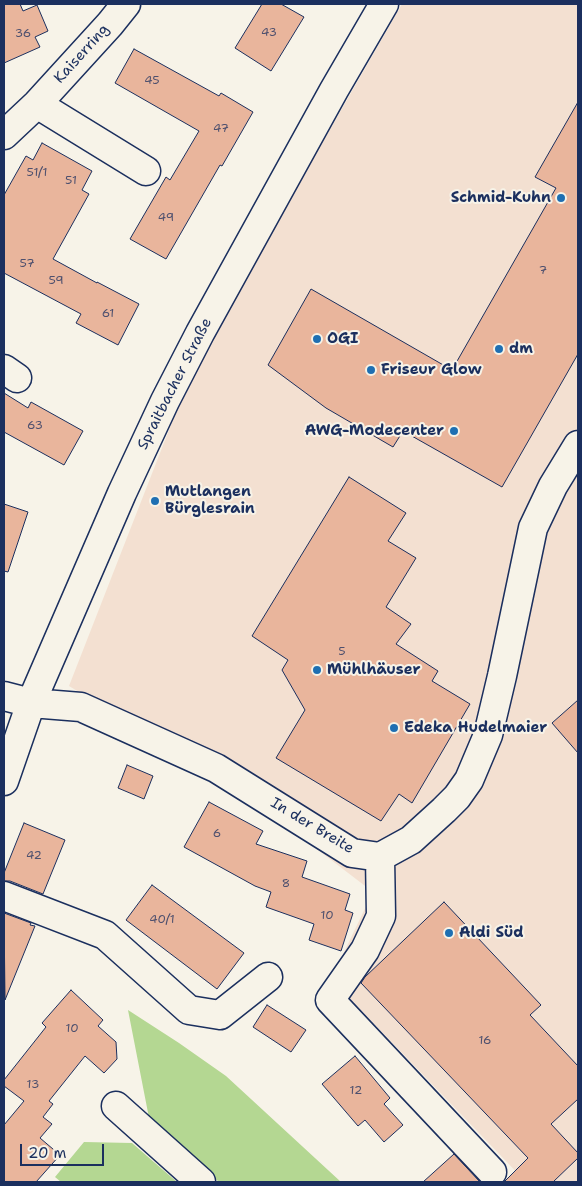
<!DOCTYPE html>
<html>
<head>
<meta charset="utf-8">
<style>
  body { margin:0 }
  #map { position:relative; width:582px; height:1186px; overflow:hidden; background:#f7f3e8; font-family:"Shantell Sans",sans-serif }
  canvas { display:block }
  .frame { position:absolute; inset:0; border:5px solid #1b2f5e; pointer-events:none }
  .scale { position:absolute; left:20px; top:1144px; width:84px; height:22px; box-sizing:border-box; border:2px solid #1b2f5e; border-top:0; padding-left:6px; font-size:15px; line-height:18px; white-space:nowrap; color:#1b2f5e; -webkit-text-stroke:4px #f7f3e8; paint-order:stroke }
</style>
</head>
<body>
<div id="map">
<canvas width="582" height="1186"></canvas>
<div class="frame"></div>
<div class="scale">20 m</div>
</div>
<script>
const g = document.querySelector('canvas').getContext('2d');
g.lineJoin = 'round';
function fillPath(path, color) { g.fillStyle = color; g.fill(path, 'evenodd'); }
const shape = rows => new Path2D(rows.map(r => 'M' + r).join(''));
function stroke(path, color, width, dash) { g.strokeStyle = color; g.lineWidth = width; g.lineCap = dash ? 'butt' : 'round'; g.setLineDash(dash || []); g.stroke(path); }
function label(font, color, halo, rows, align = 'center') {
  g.font = font + ' "Shantell Sans",sans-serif'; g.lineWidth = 4; g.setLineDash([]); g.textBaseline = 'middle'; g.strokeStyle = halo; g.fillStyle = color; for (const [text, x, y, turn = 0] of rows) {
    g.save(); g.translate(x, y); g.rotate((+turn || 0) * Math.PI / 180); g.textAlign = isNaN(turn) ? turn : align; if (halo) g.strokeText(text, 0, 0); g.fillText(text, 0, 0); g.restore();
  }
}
fillPath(shape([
  [402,4,578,4,578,1182,526,1182,331,979,373,892,233,785,69,686,194,366]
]), '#f3e0d1');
fillPath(shape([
  [128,1010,179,1043,226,1076,341,1182,219,1182,150,1123],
  [84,1142,132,1143,177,1182,61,1182,55,1177]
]), '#b4d792');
const building = shape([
  [4,4,20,4,23,11,37,5,48,31,35,37,40,47,4,63,4,4],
  [262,4,281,4,304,17,271,71,235,48,262,4],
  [134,49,219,96,221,93,253,112,222,166,220,165,166,259,130,239,166,177,170,180,199,131,115,83,134,49],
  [578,102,578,354,502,487,403,431,393,447,326,408,268,365,311,289,452,370,556,188,535,177,578,102],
  [42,143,92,171,82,190,89,194,53,259,97,283,97,282,139,304,118,345,76,323,81,314,4,273,4,195,26,156,33,160,42,143],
  [4,393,28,408,31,402,83,431,64,465,4,432,4,393],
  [349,477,406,513,388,541,416,558,386,607,411,624,396,644,438,671,432,681,470,704,412,803,399,794,381,821,276,758,305,710,282,670,288,660,252,636,349,477],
  [4,504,28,512,8,572,4,571,4,504],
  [578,700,578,753,552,723,578,700],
  [127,765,153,776,144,799,118,788,127,765],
  [209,802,263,831,256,844,307,861,302,877,350,894,345,910,353,913,341,951,309,940,314,924,266,907,271,892,255,886,184,847,209,802],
  [24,823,65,840,43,894,10,881,4,881,4,873,24,823],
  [152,885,244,953,217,989,126,920,152,885],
  [444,902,541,1005,530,1015,578,1066,578,1099,551,1124,578,1153,578,1158,553,1182,504,1182,528,1158,361,983,365,977,444,902],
  [4,913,31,923,30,925,35,926,5,1000,4,913],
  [71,990,103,1020,98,1026,116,1042,117,1059,104,1073,85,1056,49,1101,53,1104,43,1117,52,1124,40,1138,60,1155,36,1182,4,1182,4,1125,24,1101,4,1086,4,1080,46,1027,42,1023,71,990],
  [267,1005,306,1030,291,1052,253,1027,267,1005],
  [355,1056,390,1098,384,1104,403,1125,384,1142,365,1120,358,1126,322,1084,355,1056],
  [454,1154,480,1182,423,1182,454,1154]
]);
fillPath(building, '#e9b59c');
stroke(building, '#1b2f5e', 1);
const minor = shape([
  [37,104,146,171],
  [4,135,37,104,110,24,126,4],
  [4,369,17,378],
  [4,696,31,703,81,707,216,768,352,853,380,857,411,840,444,810,457,797,469,780,488,735,502,676,533,528,553,486,578,445],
  [4,781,31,703,122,493,165,401,200,333,334,90,384,4],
  [380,857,381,916,365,950,330,1000,492,1172],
  [4,896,105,935,189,1010,220,1015,268,977],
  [116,1106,201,1182]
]);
stroke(minor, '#1b2f5e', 31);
stroke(minor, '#f7f3e8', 28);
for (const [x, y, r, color] of [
  [561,198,5,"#1f6fb2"],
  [317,339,5,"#1f6fb2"],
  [499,349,5,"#1f6fb2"],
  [371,370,5,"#1f6fb2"],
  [454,431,5,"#1f6fb2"],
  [155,501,5,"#1f6fb2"],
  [317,670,5,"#1f6fb2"],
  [394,728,5,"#1f6fb2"],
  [449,933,5,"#1f6fb2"]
]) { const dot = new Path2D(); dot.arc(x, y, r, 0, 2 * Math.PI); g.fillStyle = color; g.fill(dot); stroke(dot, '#f7f3e8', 2); }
label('12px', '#4e506e', null, [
  ["43",269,33],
  ["36",23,34],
  ["45",152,81],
  ["47",221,129],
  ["51/1",37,173],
  ["51",71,181],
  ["49",166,218],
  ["57",27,264],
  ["7",543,271],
  ["59",56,281],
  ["61",108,314],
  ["63",35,426],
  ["5",342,652],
  ["6",217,834],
  ["42",34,856],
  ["8",286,884],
  ["10",327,916],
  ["40/1",162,920],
  ["10",72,1029],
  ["16",485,1041],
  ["13",33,1085],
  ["12",356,1091]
]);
label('15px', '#1b2f5e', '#f7f3e8', [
  ["Kaiserring",82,54,-48],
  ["Spraitbacher Straße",175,384,-63],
  ["In der Breite",312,826,31]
]);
label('bold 15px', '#1b2f5e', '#f7f3e8', [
  ["Schmid-Kuhn",551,198,"right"],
  ["OGI",327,339],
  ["dm",509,349],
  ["Friseur Glow",381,370],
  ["AWG-Modecenter",444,431,"right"],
  ["Mutlangen",165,492],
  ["Bürglesrain",165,509],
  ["Mühlhäuser",327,670],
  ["Edeka Hudelmaier",404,728],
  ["Aldi Süd",459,933]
], 'left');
</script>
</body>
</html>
